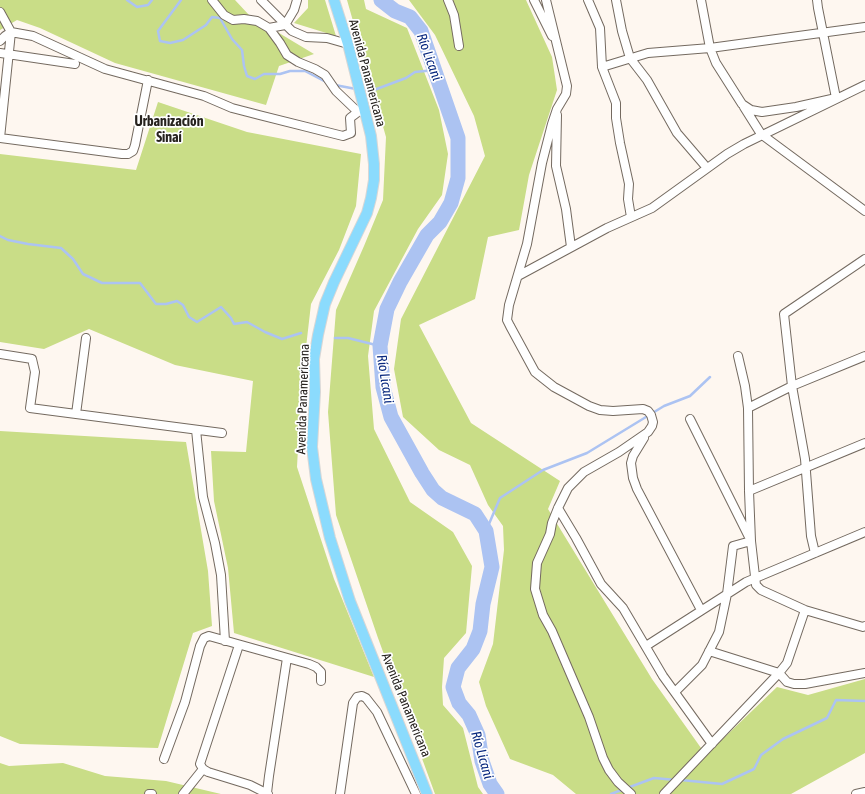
<!DOCTYPE html>
<html>
<head>
<meta charset="utf-8">
<style>
  body { margin:0 }
  canvas { display:block; background:#fef7f0 }
</style>
</head>
<body>
<canvas width="865" height="794"></canvas>
<script>
const g = document.querySelector('canvas').getContext('2d');
g.lineJoin = 'round';
function fillPath(path, color) { g.fillStyle = color; g.fill(path, 'evenodd'); }
const shape = rows => new Path2D(rows.map(r => 'M' + r).join(''));
function stroke(path, color, width, dash) { g.strokeStyle = color; g.lineWidth = width; g.lineCap = dash ? 'butt' : 'round'; g.setLineDash(dash || []); g.stroke(path); }
function label(font, color, halo, rows, align = 'center') {
  g.font = font + ' "Asap Condensed",sans-serif'; g.lineWidth = 3.5; g.setLineDash([]); g.textBaseline = 'middle'; g.strokeStyle = halo; g.fillStyle = color; for (const [text, x, y, turn = 0] of rows) {
    g.save(); g.translate(x, y); g.rotate((+turn || 0) * Math.PI / 180); g.textAlign = isNaN(turn) ? turn : align; if (halo) g.strokeText(text, 0, 0); g.fillText(text, 0, 0); g.restore();
  }
}
fillPath(shape([
  [0,0,235,0,249,15,314,54,279,66,266,105,115,63,40,28,17,20,0,30],
  [308,0,325,0,336,36,294,23,308,8],
  [347,0,364,0,366,9,407,28,439,110,448,154,442,195,418,229,374,311,368,356,374,429,410,502,453,532,472,566,466,633,444,658,442,687,443,705,463,728,478,787,483,794,435,794,378,638,336,515,328,412,336,310,364,246,383,200,386,137],
  [409,0,526,0,552,57,557,90,529,175,519,230,488,237,475,299,419,325,471,423,560,481,548,509,652,679,706,755,777,687,808,695,865,679,865,753,791,794,576,794,553,775,510,759,486,706,479,682,493,644,504,550,503,526,488,505,470,465,439,450,403,417,394,369,401,319,485,156,474,116,435,35],
  [158,102,247,132,361,154,356,206,339,250,311,304,301,391,297,467,334,579,374,677,234,633,228,568,214,501,211,451,246,452,253,381,175,365,89,329,44,349,0,342,0,154,136,170],
  [0,431,186,442,208,571,212,626,193,633,158,748,20,744,0,736],
  [0,763,9,766,63,763,105,776,166,781,221,794,0,794]
]), '#c9dd87');
stroke(shape([
  [127,0,137,7,148,5,152,0],
  [181,0,158,31,160,41,170,43,183,40,206,25,212,17,220,18,232,39,242,50,244,66,247,76,255,79,264,74,280,74,290,71,305,71,326,82],
  [335,85,356,89],
  [363,89,374,90,406,78,415,72,435,70],
  [0,236,8,240,28,244,61,248,73,259,83,274,102,283,140,283,156,304,166,304,177,301,183,305,189,317,197,322,221,307,231,318,234,324,247,322,265,332,282,339,301,333],
  [335,338,348,338,380,346],
  [486,531,500,498,543,470,587,453,664,406,690,396,710,377],
  [681,780,722,784,754,769,761,755,783,739,827,718,836,700,865,701],
  [611,794,654,778,676,780]
]), '#acc3f2', 2.5);
stroke(shape([
  [381,0,395,11,410,17,421,31,458,138,458,178,451,203,440,222,427,235,400,282,387,309,380,346,383,387,391,417,422,473,433,490,442,498,475,514,486,531,492,567,483,604,480,631,473,649,458,668,453,687,459,703,469,715,478,735,482,761,490,784,497,794]
]), '#acc3f2', 15);
const minor = shape([
  [212,0,224,15,233,20,244,19,257,21,269,28,285,25,294,10,297,0],
  [261,0,292,31,306,37,327,38,348,44],
  [448,0,454,15,459,46],
  [534,0,552,36],
  [546,0,567,86,566,94,557,109,552,124,542,163,527,244,509,305,507,320,510,326,535,372,554,387,589,406,600,410,613,411,643,409,648,411,651,415,653,422,652,426,648,432,619,452,584,472,568,488,558,508,552,523,550,534,537,563,535,589,543,615,552,631,589,717,603,758,609,770,618,782,631,794],
  [588,0,600,28,602,67,616,103,616,118,620,143,629,184,628,199,631,217],
  [616,0,622,31,630,58,647,80,677,133,707,168],
  [701,0,710,48,716,63,742,104,751,110,762,112,796,107,836,98,818,8,817,0],
  [0,12,11,32,0,138],
  [269,28,280,43,287,55,298,62,315,69,325,75,336,91,358,112],
  [0,41,5,36,11,32,33,36,105,69,204,96,232,108,259,115,343,136,351,133,350,118,358,112,365,111],
  [0,53,75,64],
  [602,67,648,53,710,48,865,27],
  [744,107,761,134,865,211],
  [557,115,556,166,566,209,571,247],
  [0,138,122,154,128,154,133,151,135,145,148,80],
  [518,276,607,228,652,208,727,154,744,144,865,85],
  [0,354,32,359,35,372,30,408,222,433],
  [738,356,745,386,748,408,749,491,751,541,756,585,761,590,805,610,863,627,865,626],
  [748,408,792,386,865,356],
  [76,414,86,338],
  [196,430,203,497,215,543,221,575,225,641],
  [644,438,633,456,631,463,633,478,637,489,701,610],
  [749,491,865,443],
  [558,508,576,538,601,584,623,608,663,676,712,744],
  [815,553,811,536,805,459,792,386,784,314,865,259],
  [239,645,200,764,203,769,208,772,250,785,268,794],
  [646,646,746,582,865,532],
  [709,651,779,673,787,682,794,684,805,684,865,673],
  [675,692,702,665,719,632,727,594,733,546,751,541,690,419],
  [164,759,185,702,200,646,204,638,209,636,309,664,316,667,321,672,321,681],
  [267,793,269,776,287,658],
  [149,794,152,794],
  [183,794,203,769],
  [340,794,353,703,357,697,362,696,366,698,377,712,416,794],
  [664,794,779,673,787,663,805,610],
  [856,794,865,792]
]);
const major = shape([
  [334,0,348,44,371,136,374,164,374,180,371,198,367,213,334,282,325,304,318,335,314,359,315,392,312,447,316,479,330,538,350,601,427,794]
]);
stroke(minor, '#746a60', 10);
stroke(major, '#d8d7d6', 12);
stroke(minor, '#fff', 8);
stroke(major, '#8bdbfd', 10);
label('13px', '#26221e', '#fff', [
  ["Avenida Panamericana",367,73,75],
  ["Avenida Panamericana",303,399,-88],
  ["Avenida Panamericana",406,705,68]
]);
label('italic 14px', '#09297f', '#fff', [
  ["Río Licani",429,57,70],
  ["Río Licani",385,379,81],
  ["Río Licani",482,755,74]
]);
label('bold 14px', '#26221e', '#fff', [
  ["Urbanización",169,122],
  ["Sinaí",169,138]
]);
</script>
</body>
</html>
